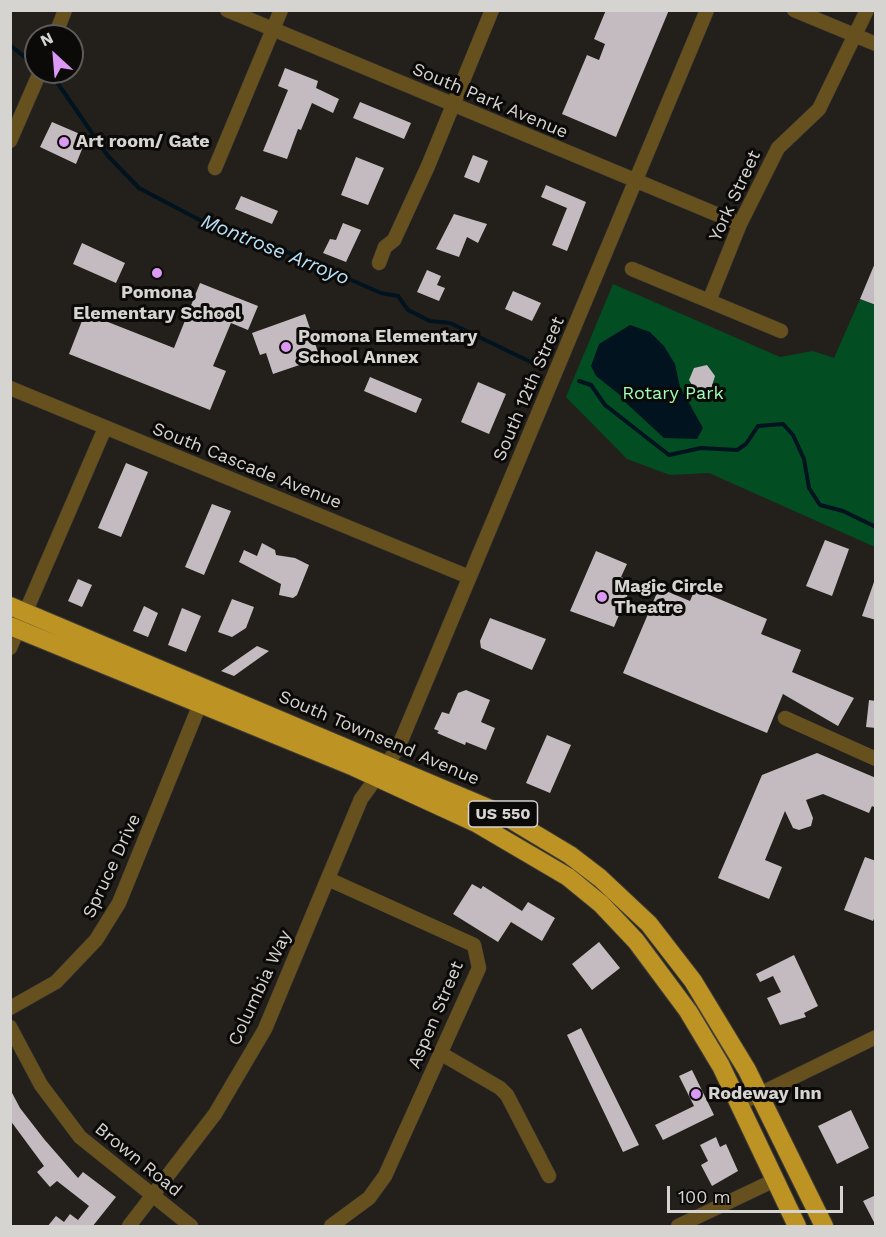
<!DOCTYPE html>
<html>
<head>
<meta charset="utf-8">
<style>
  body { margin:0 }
  #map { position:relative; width:886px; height:1237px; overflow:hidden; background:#23201b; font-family:"Work Sans",sans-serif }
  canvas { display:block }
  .frame { position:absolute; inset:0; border:12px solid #d6d4d1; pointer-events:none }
  .north { position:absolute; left:24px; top:24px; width:60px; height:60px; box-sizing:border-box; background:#0b0a08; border:2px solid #5c5b58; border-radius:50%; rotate:334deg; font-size:16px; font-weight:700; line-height:24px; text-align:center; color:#d6d4d1 }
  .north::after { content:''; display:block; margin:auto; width:21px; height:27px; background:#db99f5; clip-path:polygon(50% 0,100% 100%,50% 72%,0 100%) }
  .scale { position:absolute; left:667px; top:1186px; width:176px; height:27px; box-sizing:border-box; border:3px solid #d6d4d1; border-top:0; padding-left:8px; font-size:18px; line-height:21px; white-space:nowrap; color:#d6d4d1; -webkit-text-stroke:4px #0b0a08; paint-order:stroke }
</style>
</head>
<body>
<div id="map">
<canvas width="886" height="1237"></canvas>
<div class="frame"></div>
<div class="north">N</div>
<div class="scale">100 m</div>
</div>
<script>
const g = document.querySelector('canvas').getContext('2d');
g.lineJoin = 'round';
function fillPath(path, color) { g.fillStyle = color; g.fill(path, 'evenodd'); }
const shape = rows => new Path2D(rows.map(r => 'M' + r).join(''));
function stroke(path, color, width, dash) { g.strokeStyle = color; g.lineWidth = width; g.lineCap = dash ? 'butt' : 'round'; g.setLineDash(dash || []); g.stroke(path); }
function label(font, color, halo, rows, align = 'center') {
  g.font = font + ' "Work Sans",sans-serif'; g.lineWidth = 6; g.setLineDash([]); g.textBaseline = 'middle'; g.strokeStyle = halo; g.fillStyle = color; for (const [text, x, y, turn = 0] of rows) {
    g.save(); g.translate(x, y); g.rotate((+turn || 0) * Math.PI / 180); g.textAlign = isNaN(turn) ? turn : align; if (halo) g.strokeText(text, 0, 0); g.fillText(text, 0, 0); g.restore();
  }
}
fillPath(shape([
  [613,284,780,357,813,351,834,358,860,299,875,305,875,547,709,473,670,475,627,459,566,397]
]), '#034d22');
fillPath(shape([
  [630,325,650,332,664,346,675,364,680,387,703,428,697,439,664,438,626,403,620,395,596,376,591,366,599,344]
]), '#00131f');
stroke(shape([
  [10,45,27,59],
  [52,75,108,156,139,188,213,227,236,230,381,293,398,296,408,310,430,321,450,323,539,366],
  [579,381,591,385,605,405,669,455,701,448,737,450,746,444,758,426,783,424,793,435,804,459,809,488,820,505,843,511,876,527]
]), '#00131f', 4);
fillPath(shape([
  [606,10,669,10,616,137,562,114,587,55,599,60,605,44,594,39],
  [285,68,318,81,316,88,339,99,333,113,312,103,301,130,298,129,287,159,263,151,288,90,278,86],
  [360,102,411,123,404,139,353,118],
  [52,122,87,137,76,164,40,147],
  [473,155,488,161,479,183,464,177],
  [356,157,384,168,368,205,341,195],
  [546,185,586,202,567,251,552,245,567,208,541,197],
  [241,196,278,211,272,224,235,209],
  [454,214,487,224,478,243,467,237,459,257,436,249],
  [343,223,361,230,346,262,323,253,330,239,336,240],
  [82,243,125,263,116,283,73,264],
  [875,263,876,263,876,305,860,299],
  [427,270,441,276,437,285,445,288,439,301,417,292],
  [200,283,258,306,248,330,231,323,213,366,226,371,210,410,69,354,85,313,174,348],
  [513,291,541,303,532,321,505,309],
  [305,314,320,358,273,374,266,353,260,355,252,333],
  [707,365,715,376,711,389,697,393,689,380,694,368],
  [370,377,422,399,416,413,364,391],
  [478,382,506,394,489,434,461,422],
  [126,463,148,472,121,537,98,528],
  [212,504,231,511,204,575,185,567],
  [825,540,849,549,832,596,806,586],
  [262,543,275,550,276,555,295,558,309,565,297,595,293,598,279,595,281,584,239,562,244,550,257,556],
  [596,551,627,564,621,577,633,582,614,627,570,611],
  [78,579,92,585,82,607,68,601],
  [874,582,876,583,876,620,862,616],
  [659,588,690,601,695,589,767,619,761,634,801,650,792,672,854,698,838,726,783,694,767,733,623,673],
  [232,599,254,607,246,628,232,637,218,632],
  [144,606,158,613,148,637,133,631],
  [182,608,201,616,186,652,168,645],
  [490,618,546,639,532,670,481,648,480,641],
  [257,646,269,651,234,676,221,671],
  [466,690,490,700,481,722,495,728,486,750,466,742,465,745,437,733,439,731,434,729,442,712,449,714,458,693],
  [869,700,876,701,876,728,866,727],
  [547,735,571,745,550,793,526,783],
  [817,753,876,778,876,808,872,806,869,813,823,794,806,800,813,818,811,826,799,830,793,828,785,811,765,860,782,867,769,899,718,878,762,775],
  [865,857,876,861,876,914,873,921,844,910],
  [472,884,481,889,483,886,522,911,528,902,555,918,542,941,511,922,498,942,453,914],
  [599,942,620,968,592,990,572,964],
  [794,955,818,1006,804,1013,806,1017,780,1025,767,998,781,992,773,976,760,982,756,974],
  [581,1028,639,1145,623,1152,567,1035],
  [692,1070,714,1115,663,1140,655,1125,694,1106,679,1076],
  [10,1089,20,1108,44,1139,78,1178,83,1172,116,1197,92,1227,47,1227,56,1216,64,1222,70,1214,78,1220,89,1206,57,1181,50,1187,37,1172,44,1166,10,1120],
  [851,1110,869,1148,837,1164,818,1126],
  [716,1137,720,1147,726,1144,738,1171,712,1186,701,1165,708,1161,700,1145],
  [876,1195,876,1226,863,1201]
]), '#c3bbbf');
const minor = shape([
  [227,10,740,224],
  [794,10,876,44],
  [55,36,65,10],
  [10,141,40,72],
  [215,168,281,10],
  [379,263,385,247,394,240,428,166,492,10],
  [632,269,709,301,740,224,778,148,819,109,867,10],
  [709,301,781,331],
  [10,388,469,577],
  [10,648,105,428],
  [785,718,876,759],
  [328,879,474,945,479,968,385,1176,369,1198,331,1226],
  [10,1008,56,982,96,940,119,903,200,704],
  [10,1027,41,1085,80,1137,191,1226],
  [440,1053,500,1088,507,1095,549,1176],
  [739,1104,876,1037],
  [129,1226,215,1114,265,1029,361,799,398,748,707,10],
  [678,1226,775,1180]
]);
const highway = shape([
  [10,606,500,813,570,855,600,878,649,924,693,981,747,1070,824,1226],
  [10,626,354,767,476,823,568,877,601,904,636,941,688,1011,721,1066,797,1226]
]);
stroke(minor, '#403d38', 15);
stroke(highway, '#403d38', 20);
stroke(minor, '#65501e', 14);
stroke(highway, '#bd9324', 18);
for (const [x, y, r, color] of [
  [64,142,6,"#db99f5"],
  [157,273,6,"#db99f5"],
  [286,347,6,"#db99f5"],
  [602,597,6,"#db99f5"],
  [696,1094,6,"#db99f5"]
]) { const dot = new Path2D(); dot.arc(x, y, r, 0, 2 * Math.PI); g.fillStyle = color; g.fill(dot); stroke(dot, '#0b0a08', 2); }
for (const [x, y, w] of [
  [503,814,69]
]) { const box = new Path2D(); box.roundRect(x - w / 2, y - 13, w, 26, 4.5); g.fillStyle = '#0b0a08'; g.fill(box); stroke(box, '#d6d4d1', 1.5); }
label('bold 16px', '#d6d4d1', null, [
  ["US 550",503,814]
]);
label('18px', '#d6d4d1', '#0b0a08', [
  ["South Park Avenue",490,101,23],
  ["York Street",735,196,-65],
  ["South 12th Street",529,389,-67],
  ["South Cascade Avenue",247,466,22],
  ["South Townsend Avenue",379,738,23],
  ["Spruce Drive",112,866,-65],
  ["Columbia Way",260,988,-65],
  ["Aspen Street",436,1015,-67],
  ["Brown Road",138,1160,39]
]);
label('bold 18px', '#d6d4d1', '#0b0a08', [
  ["Art room/ Gate",76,142],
  ["Pomona",157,293,"center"],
  ["Elementary School",157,314,"center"],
  ["Pomona Elementary",298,337],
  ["School Annex",298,358],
  ["Magic Circle",614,587],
  ["Theatre",614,608],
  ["Rodeway Inn",708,1094]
], 'left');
label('18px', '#a0fdb6', '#0b0a08', [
  ["Rotary Park",673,394]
]);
label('italic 20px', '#b6e0f6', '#0b0a08', [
  ["Montrose Arroyo",275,250,22]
]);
</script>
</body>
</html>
